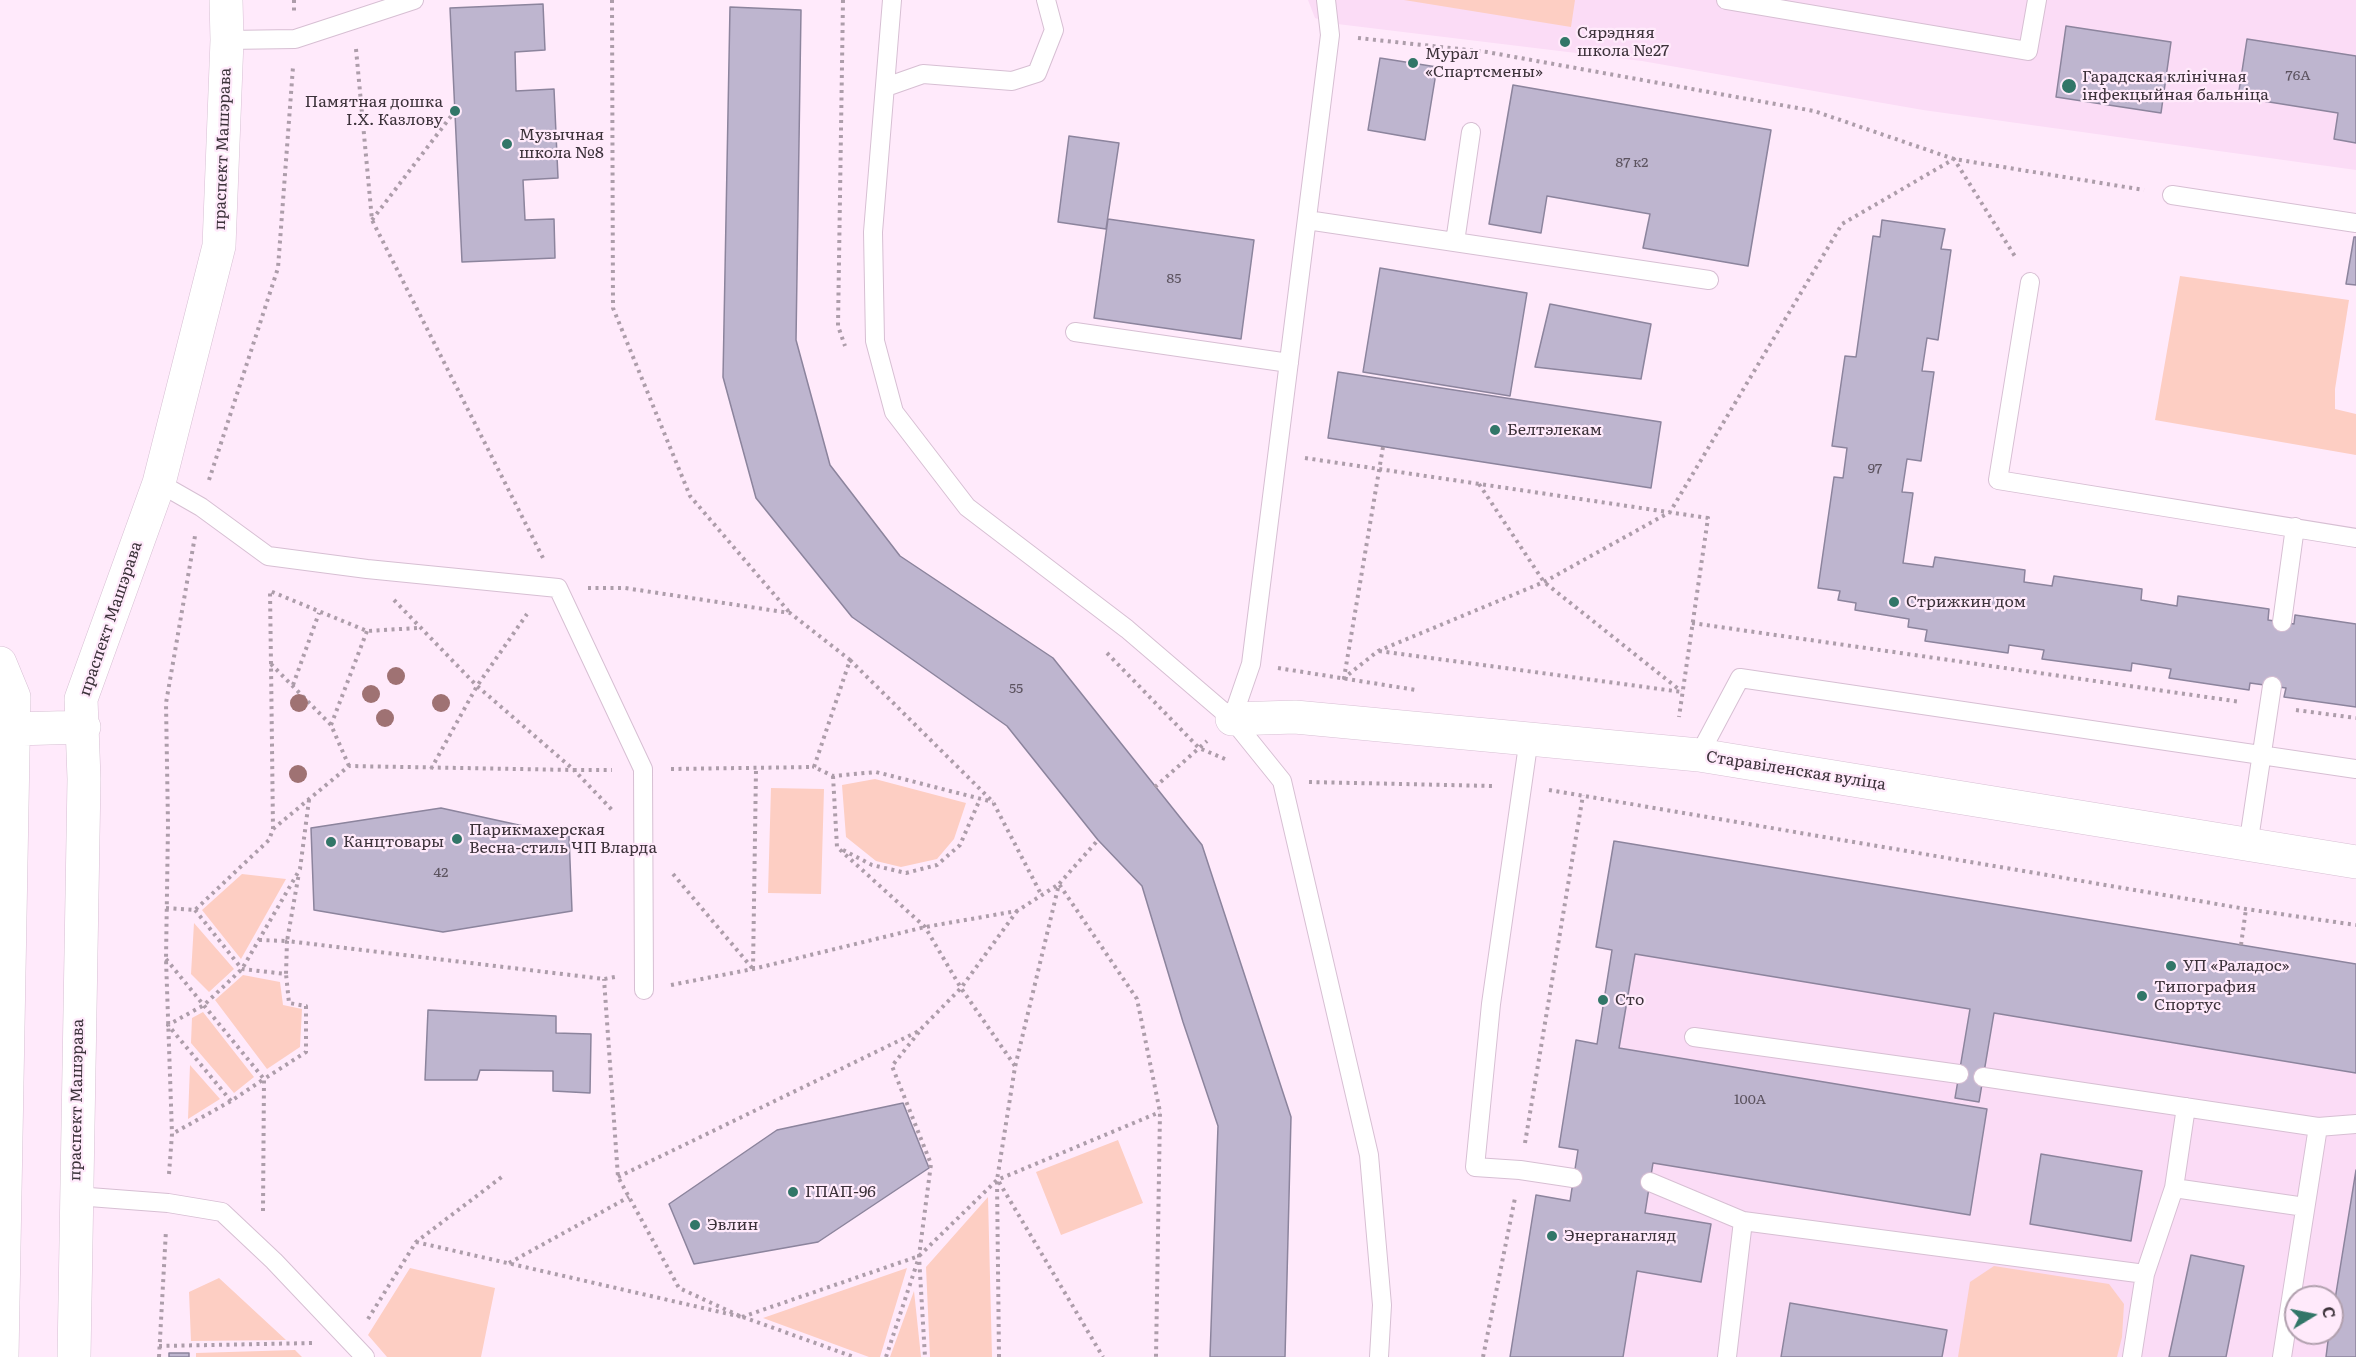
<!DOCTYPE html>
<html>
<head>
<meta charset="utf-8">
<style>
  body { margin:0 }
  #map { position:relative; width:2356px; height:1357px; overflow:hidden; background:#ffeafb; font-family:Literata,serif }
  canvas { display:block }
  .north { position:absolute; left:2284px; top:1285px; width:60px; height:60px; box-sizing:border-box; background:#ffeafb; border:2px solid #b1a0ae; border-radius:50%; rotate:80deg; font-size:16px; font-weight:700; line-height:24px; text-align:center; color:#3c323a }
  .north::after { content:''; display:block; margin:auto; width:21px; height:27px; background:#327668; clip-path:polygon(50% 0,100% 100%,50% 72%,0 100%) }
</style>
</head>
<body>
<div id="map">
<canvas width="2356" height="1357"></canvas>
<div class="north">С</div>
</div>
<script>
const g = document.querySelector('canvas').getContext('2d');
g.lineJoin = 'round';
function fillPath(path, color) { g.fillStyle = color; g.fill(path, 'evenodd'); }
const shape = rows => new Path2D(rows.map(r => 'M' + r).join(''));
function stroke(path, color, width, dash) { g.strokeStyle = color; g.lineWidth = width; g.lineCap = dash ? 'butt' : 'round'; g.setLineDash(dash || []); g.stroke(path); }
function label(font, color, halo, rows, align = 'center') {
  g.font = font + ' Literata,serif'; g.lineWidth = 4.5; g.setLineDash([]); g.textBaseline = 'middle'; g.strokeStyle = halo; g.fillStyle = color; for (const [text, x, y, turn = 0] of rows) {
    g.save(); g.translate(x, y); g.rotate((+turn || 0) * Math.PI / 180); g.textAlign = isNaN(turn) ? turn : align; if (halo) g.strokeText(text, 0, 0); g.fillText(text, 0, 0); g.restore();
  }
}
fillPath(shape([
  [1308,0,2356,0,2356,170,1923,110,1642,61,1329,23,1315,18],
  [1614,841,2356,964,2356,1357,1510,1357,1536,1195,1570,1200,1578,1150,1559,1147,1576,1040,1597,1043,1612,950,1596,947],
  [2296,1297,2332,1297,2332,1333,2296,1333]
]), '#fbdcf6');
fillPath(shape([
  [1404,0,1575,0,1571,27],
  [2180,276,2349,300,2335,389,2335,409,2356,414,2356,455,2155,420],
  [875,779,966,803,954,839,937,859,901,867,876,861,846,837,842,785],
  [771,788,824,789,821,894,768,893],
  [242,874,286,879,241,959,202,910],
  [194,923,234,969,209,992,191,974],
  [243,975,280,982,283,1005,302,1009,300,1047,267,1069,215,1000],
  [203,1012,254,1077,234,1093,191,1043,192,1018],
  [190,1065,220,1099,188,1119],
  [1118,1140,1143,1203,1061,1235,1036,1172],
  [988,1197,992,1357,930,1357,926,1267],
  [1994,1266,2109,1284,2124,1304,2122,1337,2117,1357,1958,1357,1970,1282],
  [410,1268,495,1288,481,1357,387,1357,368,1335],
  [907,1268,880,1357,869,1357,763,1318],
  [219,1278,286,1340,191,1341,189,1292],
  [914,1291,921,1357,890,1357],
  [295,1350,302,1357,196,1357,196,1353]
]), '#fdcec3');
const building = shape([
  [543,4,545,50,515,52,516,91,554,89,558,178,523,180,525,220,554,219,555,258,462,262,450,8,543,4],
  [730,7,801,10,796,340,830,465,900,556,1053,658,1202,845,1291,1117,1285,1357,1210,1357,1218,1126,1183,1022,1142,886,1098,840,1007,726,852,617,756,498,723,377,730,7],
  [2066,26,2171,42,2161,113,2056,97,2066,26],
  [2247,39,2356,56,2356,143,2334,139,2338,113,2238,97,2247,39],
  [1380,58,1437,67,1425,140,1368,130,1380,58],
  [1513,85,1771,130,1748,266,1643,248,1650,214,1547,196,1541,233,1489,224,1513,85],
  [1069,136,1119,143,1106,229,1058,222,1069,136],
  [1108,219,1254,240,1241,339,1094,318,1108,219],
  [1882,220,1945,229,1941,249,1951,250,1938,340,1927,338,1922,371,1934,372,1921,461,1907,459,1902,492,1913,493,1903,563,1933,567,1935,557,2025,570,2024,582,2052,586,2054,576,2142,589,2141,600,2177,606,2178,596,2269,609,2268,620,2294,624,2295,615,2356,624,2356,707,2284,697,2286,688,2250,683,2249,690,2169,678,2171,669,2132,663,2131,671,2042,659,2044,650,2009,645,2008,653,1925,641,1927,630,1908,627,1909,619,1855,610,1856,603,1838,600,1840,591,1818,588,1834,477,1843,478,1847,448,1832,446,1845,356,1856,357,1873,236,1880,237,1882,220],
  [2354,237,2356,237,2356,285,2346,284,2354,237],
  [1380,268,1527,293,1510,396,1363,372,1380,268],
  [1550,304,1651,324,1641,379,1535,367,1550,304],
  [1338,372,1661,422,1651,488,1328,438,1338,372],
  [441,808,569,836,572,911,443,932,314,910,311,828,441,808],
  [1614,841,2356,964,2356,1073,1994,1013,1979,1102,1955,1098,1970,1009,1635,954,1619,1048,1987,1109,1970,1215,1653,1163,1645,1213,1711,1224,1701,1282,1637,1271,1623,1357,1510,1357,1536,1195,1570,1201,1578,1150,1559,1147,1576,1040,1597,1044,1612,950,1596,947,1614,841],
  [428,1010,556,1016,556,1033,591,1034,590,1093,553,1091,553,1071,480,1070,477,1080,425,1080,428,1010],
  [903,1103,929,1168,818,1242,694,1264,669,1204,777,1130,903,1103],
  [2041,1154,2142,1171,2131,1241,2030,1224,2041,1154],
  [2356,1170,2356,1357,2326,1357,2329,1333,2332,1333,2332,1318,2356,1170],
  [2191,1255,2244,1266,2226,1357,2169,1357,2191,1255],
  [1790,1303,1947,1330,1942,1357,1781,1357,1790,1303],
  [169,1353,189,1353,189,1357,169,1357,169,1353]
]);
fillPath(building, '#beb5cf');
stroke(building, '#8c849d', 1.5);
const lane = shape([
  [892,0,873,232,875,341,894,412,967,507,1127,629,1232,719,1282,781,1369,1155,1382,1305,1379,1357],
  [1726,0,2028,51,2037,0],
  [227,40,295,39,414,0],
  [886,87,923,74,1012,81,1037,73,1054,30,1046,0],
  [2172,195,2356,223],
  [1307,220,1709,280],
  [1455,242,1471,132],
  [2030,282,1998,480,2356,538],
  [1075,332,1289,363],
  [159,483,201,507,268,556,367,569,558,588,643,769,644,990],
  [2282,622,2295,527],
  [1232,719,1251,664,1330,35,1326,0],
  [1529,738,1491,1004,1475,1167,1520,1170,1573,1178],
  [1699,755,1740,678,2356,769],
  [2248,846,2272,686],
  [1694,1037,1959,1074],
  [1983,1077,2318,1127],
  [1650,1182,1743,1221],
  [2174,1188,2305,1207],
  [76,1196,168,1203,222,1212,274,1261,365,1357],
  [2145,1274,2174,1188,2186,1107],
  [1727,1357,1743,1221,2145,1274,2132,1357],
  [2282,1357,2318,1127,2356,1124]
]);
const street = shape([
  [1232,719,1295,717,1699,755,2356,862]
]);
const primary = shape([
  [0,663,14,697,2,1357],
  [15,729,84,727],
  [74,1357,84,779,81,699,159,483,219,246,227,40,226,0]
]);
stroke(lane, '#d7bfd3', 20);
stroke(street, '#d7bfd3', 34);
stroke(primary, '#d7bfd3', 34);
stroke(shape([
  [294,0,294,11],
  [612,0,613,308,690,496,790,613],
  [843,0,838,326,845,346],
  [1358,38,1487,52,1814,111,1954,159,2144,190],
  [356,49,372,220,543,558],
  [372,220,455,111],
  [1383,447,1344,678,1378,651,1544,582,1670,512,1842,224,1954,159,2016,258],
  [1305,458,1708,518,1679,717],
  [209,480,278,268,293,67],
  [1479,484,1544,582,1681,691],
  [588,588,625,588,790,613,850,660,814,767,833,776,876,772,993,802],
  [394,600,477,686,574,770,612,770],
  [1692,623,2241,702],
  [1379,651,1682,692],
  [1107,653,1199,748,1225,759],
  [850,660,993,802,1042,896],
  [271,664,270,591,367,631,417,628],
  [1278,668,1416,690],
  [293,685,319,613],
  [2296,710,2356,718],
  [331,725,367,631],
  [431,769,477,686,527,614],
  [671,769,814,767],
  [833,776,837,847,925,927,961,988,1015,1066],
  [1309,782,1494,786],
  [1155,787,1207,741],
  [1549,790,2246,909,2356,925],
  [273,829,349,766,574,770,614,812],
  [843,850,872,865,906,873,937,865,960,845,980,799],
  [673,874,753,969],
  [166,908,195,910,269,840,273,829,271,664,331,725,349,766],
  [195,910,242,969,286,974,287,941,604,979,615,977],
  [259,940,287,941,299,873],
  [2241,945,2246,909],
  [166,959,264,1079,231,1101,172,1134],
  [753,969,756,769],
  [671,985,753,969,925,927,1017,911,1059,884,1137,999,1160,1112,1156,1357],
  [919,1032,892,1066,931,1164,919,1256,925,1357],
  [231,1101,168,1025,204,1005,242,969,300,869,309,800],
  [1525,1143,1583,795],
  [169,1174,172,1134,166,959,168,825,166,703,195,536],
  [618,1177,919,1031,961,988,1017,911],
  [999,1182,1103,1357],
  [263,1211,264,1079,306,1052,306,1006,289,1003,286,974],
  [416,1242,742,1317,679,1288,618,1177,604,979],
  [509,1263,629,1197],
  [742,1317,919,1256,997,1180,1160,1112],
  [743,1317,854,1357],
  [368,1319,416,1242,503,1176],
  [159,1346,314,1343],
  [159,1357,166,1230],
  [886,1357,918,1260],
  [999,1357,997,1180,1015,1067,1059,884,1098,840],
  [1483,1357,1515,1198]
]), '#ad9daa', 4, [3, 4.5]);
stroke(lane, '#fff', 18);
stroke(street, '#fff', 33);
stroke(primary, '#fff', 33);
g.fillStyle = '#9f7273';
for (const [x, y] of [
  [396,676],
  [371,694],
  [299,703],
  [441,703],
  [385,718],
  [298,774]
]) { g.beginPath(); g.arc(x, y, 9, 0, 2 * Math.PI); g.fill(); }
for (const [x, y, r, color] of [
  [1565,42,6,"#327668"],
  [1413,63,6,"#327668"],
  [2069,86,8,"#327668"],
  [455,111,6,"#327668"],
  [507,144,6,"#327668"],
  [1495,430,6,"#327668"],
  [1894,602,6,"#327668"],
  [457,839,6,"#327668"],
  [331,842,6,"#327668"],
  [2171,966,6,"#327668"],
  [2142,996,6,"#327668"],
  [1603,1000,6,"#327668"],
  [793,1192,6,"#327668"],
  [695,1225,6,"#327668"],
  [1552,1236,6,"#327668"]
]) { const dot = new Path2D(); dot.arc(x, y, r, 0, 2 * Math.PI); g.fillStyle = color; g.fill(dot); stroke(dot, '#ffeafb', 2); }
label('14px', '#5c535f', null, [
  ["76А",2298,76],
  ["87 к2",1632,163],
  ["85",1174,279],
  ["97",1875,469],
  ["55",1016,689],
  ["42",441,873],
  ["100А",1750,1100]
]);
label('16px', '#3c323a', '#ffeafb', [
  ["Сярэдняя",1577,33],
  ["школа №27",1577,51],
  ["Мурал",1425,54],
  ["«Спартсмены»",1425,72],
  ["Гарадская клінічная",2082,77],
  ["інфекцыйная бальніца",2082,95],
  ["Памятная дошка",443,102,"right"],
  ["І.Х. Казлову",443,120,"right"],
  ["Музычная",519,135],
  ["школа №8",519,153],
  ["Белтэлекам",1507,430],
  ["Стрижкин дом",1906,602],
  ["Парикмахерская",469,830],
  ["Весна-стиль ЧП Вларда",469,848],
  ["Канцтовары",343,842],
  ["УП «Раладос»",2183,966],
  ["Типография",2154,987],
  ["Спортус",2154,1005],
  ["Сто",1615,1000],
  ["ГПАП-96",805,1192],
  ["Эвлин",707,1225],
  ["Энерганагляд",1564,1236]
], 'left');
label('16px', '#3c323a', '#ffeafb', [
  ["праспект Машэрава",223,149,-88],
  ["праспект Машэрава",111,619,-71],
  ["Старавіленская вуліца",1796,771,9],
  ["праспект Машэрава",77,1100,-89]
]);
</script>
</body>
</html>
